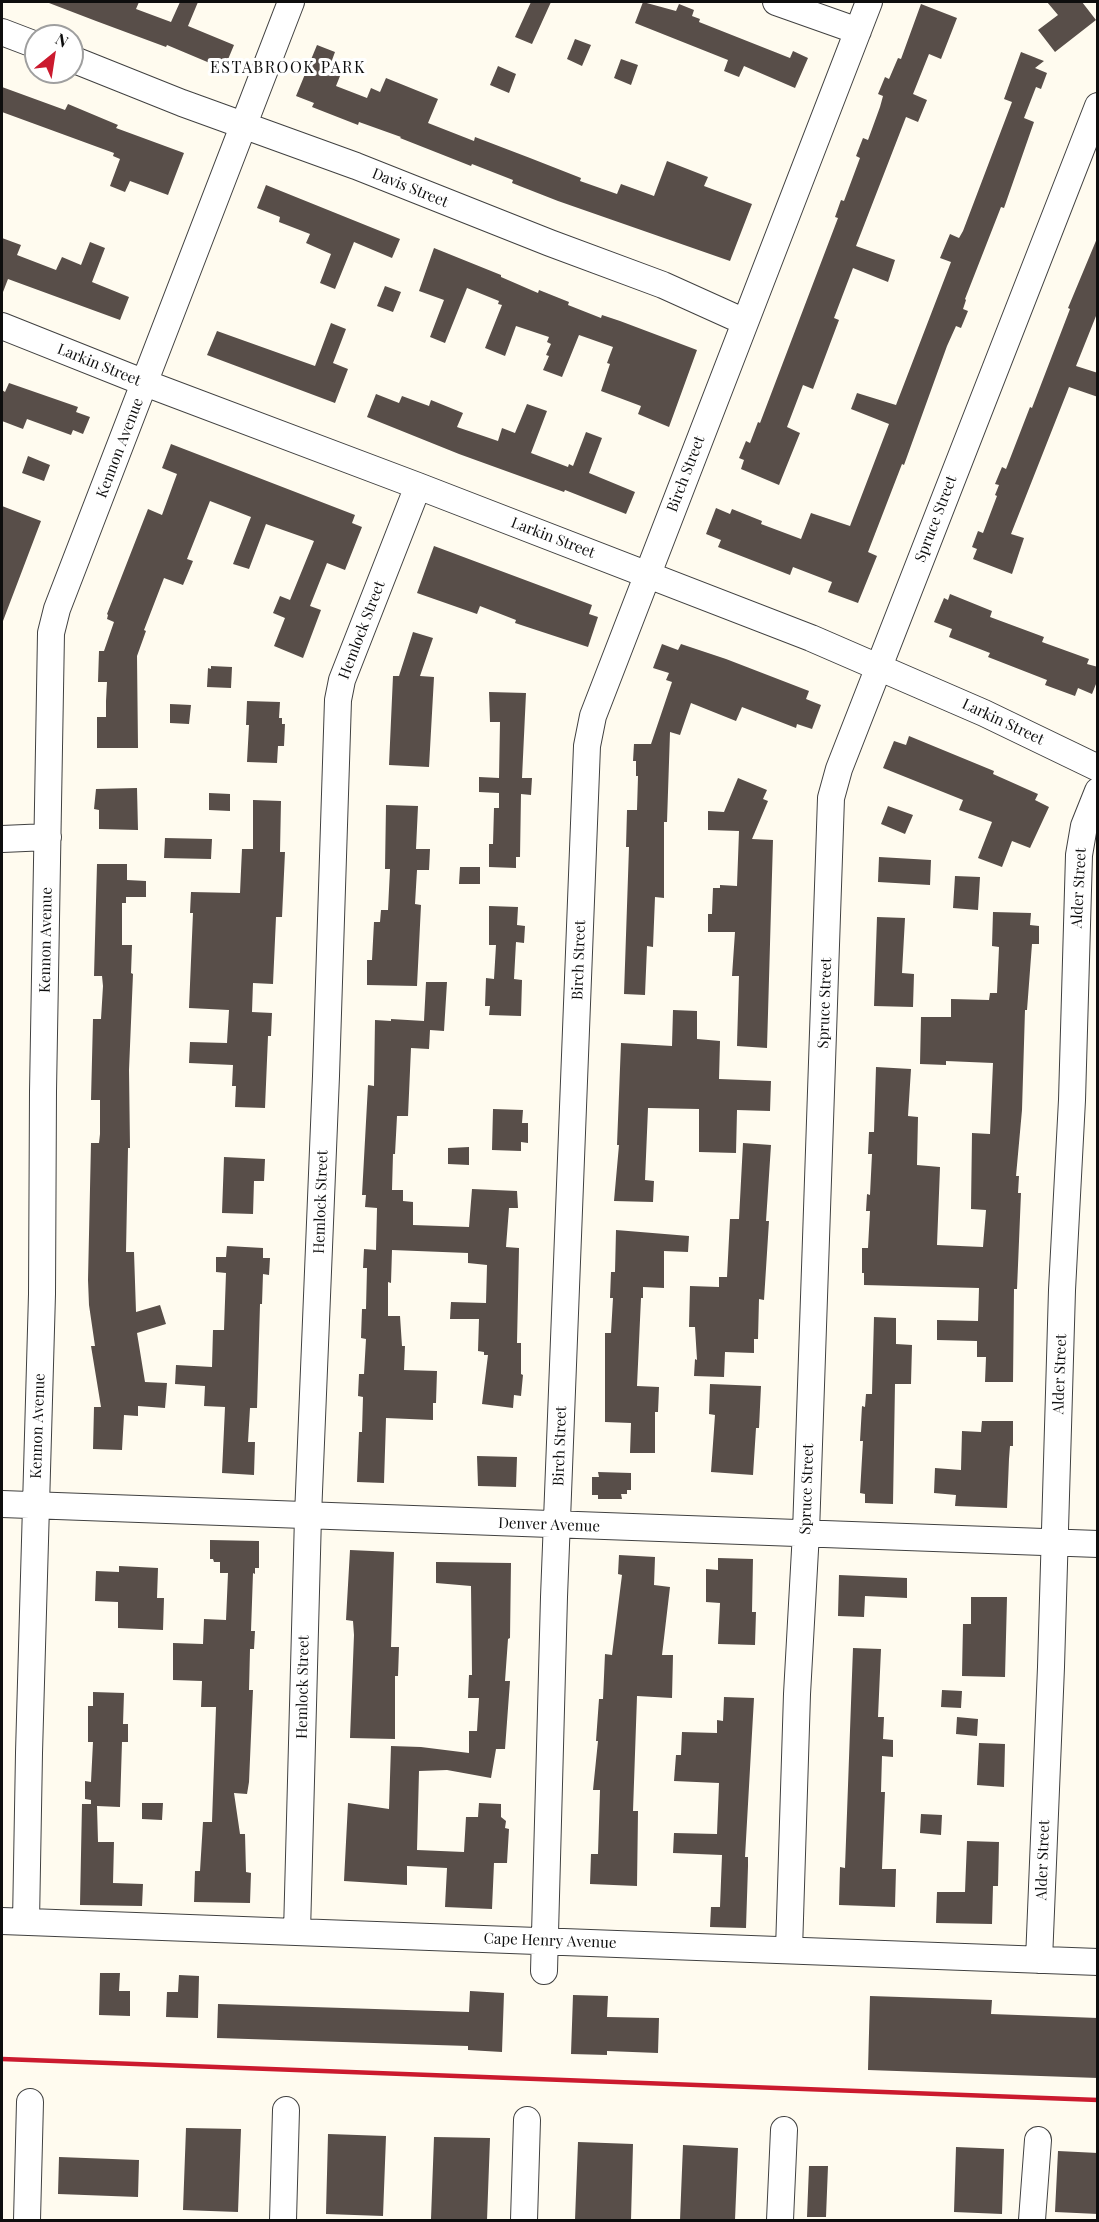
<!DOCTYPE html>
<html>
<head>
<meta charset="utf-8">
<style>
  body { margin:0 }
  #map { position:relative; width:1099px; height:2222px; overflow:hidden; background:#fffbef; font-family:"Playfair Display",serif }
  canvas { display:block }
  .frame { position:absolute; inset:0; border:3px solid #0e0e0e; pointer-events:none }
  .north { position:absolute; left:24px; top:24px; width:60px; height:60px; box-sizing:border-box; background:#fff; border:2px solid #9f9f9f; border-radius:50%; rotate:30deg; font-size:16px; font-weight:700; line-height:24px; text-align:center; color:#0e0e0e }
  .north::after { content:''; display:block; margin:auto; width:21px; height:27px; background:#cb1a2e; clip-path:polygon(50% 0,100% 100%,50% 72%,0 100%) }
</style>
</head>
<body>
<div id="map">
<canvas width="1099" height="2222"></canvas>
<div class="frame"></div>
<div class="north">N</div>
</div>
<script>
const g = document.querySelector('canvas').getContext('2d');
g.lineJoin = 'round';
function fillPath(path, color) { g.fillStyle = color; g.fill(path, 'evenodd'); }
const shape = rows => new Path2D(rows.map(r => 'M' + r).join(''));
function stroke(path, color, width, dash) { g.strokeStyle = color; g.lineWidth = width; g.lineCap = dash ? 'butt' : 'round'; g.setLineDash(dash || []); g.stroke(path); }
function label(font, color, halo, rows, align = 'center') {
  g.font = font + ' "Playfair Display",serif'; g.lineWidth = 6; g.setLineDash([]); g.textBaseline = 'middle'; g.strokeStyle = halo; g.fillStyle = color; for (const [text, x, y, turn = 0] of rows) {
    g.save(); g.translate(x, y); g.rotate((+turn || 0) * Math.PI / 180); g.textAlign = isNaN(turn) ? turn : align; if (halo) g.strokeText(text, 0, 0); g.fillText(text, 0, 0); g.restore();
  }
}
fillPath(shape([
  [50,2,139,2,136,9,171,22,180,2,198,2,188,26,234,45,224,69,167,45,166,47,96,21,49,3],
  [531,2,551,2,532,44,515,37],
  [643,2,676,11,679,4,694,10,692,16,700,19,699,22,790,58,793,51,808,58,795,88,744,66,739,77,724,71,728,60,635,23],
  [1047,2,1082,2,1096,20,1055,52,1038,30,1058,15],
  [921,4,957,18,941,59,929,54,913,94,927,100,918,122,906,117,856,246,895,260,888,282,853,268,834,318,839,320,813,389,803,385,787,427,800,433,779,485,741,469,744,460,739,458,746,441,750,443,758,422,760,423,838,218,835,217,841,200,844,201,860,158,856,156,863,138,868,140,880,107,883,96,878,94,885,77,889,79,898,58,901,59],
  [575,39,591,45,582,66,567,59],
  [317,45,335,52,328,71,340,76,336,86,367,98,371,88,380,92,386,78,438,99,428,123,474,141,475,137,530,158,581,178,580,181,617,194,621,184,654,196,667,161,708,177,704,186,752,204,730,261,558,201,512,183,513,180,472,164,471,166,400,138,401,137,359,122,358,125,312,107,314,103,296,96],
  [1021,52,1044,61,1035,68,1047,73,1041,89,1036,87,1024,118,1034,122,1004,208,1001,207,965,299,966,300,963,309,968,311,961,328,956,326,947,346,904,465,902,464,868,552,877,556,858,603,828,592,832,582,793,567,790,575,718,547,721,540,706,534,716,508,730,514,732,509,762,521,761,524,801,539,811,513,850,526,889,424,851,409,857,393,896,405,951,262,940,258,950,234,959,238,963,231,1012,102,1004,99],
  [621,59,638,65,631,85,614,78],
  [498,66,516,74,509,93,490,85],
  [2,87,65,110,68,104,118,125,116,128,184,153,168,195,130,181,125,192,110,186,120,159,113,156,114,153,2,112],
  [266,185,400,239,392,258,354,242,335,289,320,283,331,254,306,243,310,234,279,222,280,217,257,208],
  [1098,236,1098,311,1076,366,1098,373,1098,397,1069,387,1011,534,1024,538,1012,574,973,559,977,549,972,547,978,531,983,533,997,496,995,495,999,485,995,484,1002,467,1006,469,1030,407,1032,408,1070,309,1068,308],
  [2,238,21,245,17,255,56,270,62,257,81,265,90,242,105,248,92,282,129,297,120,320,8,279,3,292,2,291],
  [434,248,501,275,501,277,538,293,539,290,569,302,568,305,601,318,602,315,620,321,697,350,669,427,638,414,641,406,601,391,610,364,607,363,613,347,579,335,562,377,543,370,549,356,546,355,551,344,547,342,549,337,516,326,505,356,485,348,502,305,498,304,499,301,467,288,445,343,430,337,444,300,419,291],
  [385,286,401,292,393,312,377,306],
  [331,323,346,329,333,363,348,369,335,403,207,355,217,331,315,366],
  [9,383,78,407,76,412,90,417,83,434,73,430,71,435,27,419,23,429,2,421,2,390,5,392],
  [376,394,399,403,402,396,429,406,431,400,463,413,457,427,498,441,502,428,515,433,527,404,547,411,531,453,568,467,569,464,573,466,586,432,602,438,589,473,635,492,626,514,565,490,564,492,459,454,367,417],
  [171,444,355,515,352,523,362,527,345,570,327,563,310,606,321,610,303,658,274,646,285,618,273,613,280,596,290,600,314,541,266,524,249,569,233,564,251,517,210,501,187,559,193,561,183,585,164,578,144,630,146,631,137,656,138,748,97,748,97,717,106,717,106,701,107,682,98,682,99,651,104,651,114,622,107,619,108,615,107,614,148,509,162,515,177,474,162,468],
  [28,456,50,465,44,481,22,473],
  [2,506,41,521,3,621,2,621],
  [434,546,592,605,589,614,598,617,588,647,515,623,516,620,480,606,477,614,417,593],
  [950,594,992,611,990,617,1044,637,1042,642,1089,659,1087,664,1098,667,1098,679,1092,694,1078,688,1075,696,1045,685,1047,680,988,657,990,653,949,637,952,629,934,622,944,598,948,600],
  [413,632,433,638,420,676,434,677,429,767,389,765,393,676,399,676],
  [662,644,678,650,681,644,726,659,809,691,806,699,821,705,812,729,797,724,796,728,742,707,736,721,691,703,680,735,670,732,667,822,664,822,664,898,655,897,653,947,647,946,645,995,624,994,629,847,626,847,627,810,637,810,638,776,636,776,636,761,633,761,634,744,651,744,672,682,666,680,669,673,653,668],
  [211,666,232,667,231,688,207,687,208,668,211,669],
  [489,692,526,693,522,778,532,778,531,795,521,794,520,857,516,857,516,868,489,867,489,844,493,844,494,808,499,808,499,793,479,792,479,777,499,778,500,722,490,722],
  [247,701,280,702,279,718,282,718,282,724,285,724,284,746,278,746,277,763,247,762,249,725,246,725],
  [170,704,191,705,189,724,170,723],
  [909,736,994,771,993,774,1038,794,1035,800,1049,807,1030,848,1012,841,1002,867,978,858,992,822,959,810,963,800,883,768,894,741,906,745],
  [738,778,767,790,763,799,768,801,752,839,773,840,767,1048,737,1046,739,976,732,976,735,932,708,932,708,914,712,914,713,888,720,888,720,885,737,886,739,831,708,830,708,811,724,812],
  [137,788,138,830,99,829,99,810,94,809,96,789],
  [209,793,230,794,230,811,209,810],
  [253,800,281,801,280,852,285,852,282,917,276,917,273,984,253,983,252,1012,272,1013,271,1036,268,1036,265,1108,235,1107,236,1086,232,1086,233,1065,189,1063,190,1042,227,1043,229,1010,189,1008,193,913,190,913,191,892,240,893,242,849,253,849],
  [386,805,418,806,416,849,430,849,429,870,417,870,415,904,421,905,417,986,367,985,367,960,372,960,374,922,380,922,381,910,388,910,390,869,385,869],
  [888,806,913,815,905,834,881,824],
  [165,838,212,839,211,859,164,858],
  [879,857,931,860,930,885,878,882],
  [97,864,127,864,127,880,146,881,146,897,126,897,126,903,122,903,122,945,132,945,131,973,133,974,129,1070,130,1148,128,1148,126,1252,134,1252,136,1312,160,1305,166,1324,137,1333,145,1382,167,1383,165,1408,138,1406,138,1416,124,1415,122,1450,93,1449,94,1407,101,1407,91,1346,95,1346,89,1305,88,1280,91,1143,99,1143,100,1134,100,1100,91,1100,93,1019,101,1019,103,986,102,976,94,976],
  [460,867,480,867,480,884,459,884],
  [955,876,980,877,978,910,953,908],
  [489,906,518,907,517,925,525,926,524,943,516,942,514,979,522,980,521,1016,489,1015,490,1006,485,1006,486,978,494,979,496,945,489,945],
  [993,912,1031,913,1030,925,1039,926,1039,944,1032,944,1027,1010,1025,1010,1022,1110,1016,1176,1019,1176,1018,1193,1021,1193,1017,1289,1014,1289,1013,1382,985,1382,986,1357,977,1357,977,1341,937,1340,937,1320,978,1321,979,1288,864,1285,864,1273,862,1273,862,1248,868,1248,870,1211,866,1211,867,1194,870,1195,872,1154,868,1154,869,1132,874,1132,876,1067,911,1069,908,1116,918,1117,917,1165,940,1167,937,1245,983,1247,986,1210,971,1209,972,1133,990,1134,993,1063,946,1061,946,1065,920,1064,921,1017,951,1017,951,999,989,1000,990,993,997,993,999,947,992,946],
  [877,917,905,918,902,973,914,974,913,1007,874,1006],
  [426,982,447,982,444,1031,430,1030,429,1049,411,1048,408,1116,397,1116,395,1154,393,1154,392,1190,403,1190,403,1201,413,1202,413,1225,469,1227,472,1189,517,1191,518,1208,509,1208,506,1247,519,1248,517,1343,521,1343,521,1374,523,1375,521,1396,514,1395,513,1408,482,1404,488,1355,484,1355,484,1352,478,1351,479,1319,450,1319,451,1302,486,1303,487,1265,468,1263,468,1253,392,1250,391,1283,388,1282,388,1316,400,1316,402,1346,405,1346,404,1370,437,1371,436,1403,433,1403,433,1420,386,1418,384,1483,357,1482,359,1432,362,1432,363,1397,358,1396,359,1374,364,1374,366,1339,361,1338,362,1309,366,1309,367,1268,363,1268,364,1249,376,1250,377,1208,365,1207,366,1195,362,1195,368,1085,374,1086,375,1020,391,1021,391,1019,424,1021],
  [673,1010,697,1011,697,1039,720,1041,719,1079,771,1081,770,1111,737,1110,736,1153,699,1152,699,1109,648,1108,645,1180,654,1181,653,1202,614,1201,619,1145,617,1145,621,1043,672,1046],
  [493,1109,523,1110,522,1123,528,1123,528,1143,521,1142,521,1151,492,1150],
  [743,1143,771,1145,766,1221,769,1221,764,1300,759,1299,758,1339,754,1339,754,1353,725,1352,724,1377,694,1376,695,1359,697,1360,695,1327,689,1327,690,1286,719,1287,719,1277,727,1277,730,1219,739,1219],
  [469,1147,469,1165,448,1164,448,1148],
  [224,1157,265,1159,264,1181,254,1181,253,1214,222,1213],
  [616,1230,689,1236,688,1252,664,1251,664,1288,643,1287,643,1298,641,1298,637,1386,659,1387,658,1412,655,1412,655,1453,630,1453,631,1423,605,1422,605,1333,611,1333,613,1298,610,1298,611,1272,615,1272],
  [227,1246,263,1248,263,1258,270,1258,269,1275,263,1274,262,1304,260,1304,257,1408,250,1408,248,1442,255,1442,254,1475,222,1473,225,1407,204,1406,205,1386,175,1384,176,1365,212,1367,213,1330,224,1330,226,1273,216,1272,216,1257,226,1257],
  [874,1317,896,1318,896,1344,912,1345,911,1384,895,1384,893,1504,865,1503,865,1494,860,1493,863,1441,860,1441,862,1406,865,1407,866,1394,872,1394],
  [710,1384,761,1386,759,1428,756,1428,753,1475,711,1472,715,1415,709,1414],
  [982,1421,1013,1421,1013,1446,1010,1446,1009,1459,1007,1508,955,1506,956,1495,934,1493,935,1468,961,1470,962,1431,981,1432],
  [477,1456,517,1457,516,1487,478,1486],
  [598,1472,631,1473,631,1490,627,1490,627,1494,621,1494,622,1499,598,1499,598,1495,592,1495,592,1477,599,1477],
  [210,1540,259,1541,259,1568,255,1568,255,1574,253,1573,251,1631,255,1631,254,1649,250,1649,249,1690,253,1690,249,1782,247,1794,234,1793,240,1834,245,1834,246,1872,251,1873,250,1903,194,1902,195,1871,200,1871,203,1822,212,1822,216,1707,201,1707,202,1681,173,1680,173,1643,203,1644,204,1619,226,1620,228,1573,220,1573,220,1562,214,1562,213,1559,210,1559],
  [350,1550,394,1552,391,1647,399,1647,398,1676,395,1676,395,1739,350,1738,354,1635,353,1621,346,1620],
  [619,1555,655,1557,654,1585,670,1587,662,1655,673,1655,672,1698,637,1696,633,1811,638,1811,637,1886,590,1884,591,1854,598,1854,600,1790,593,1790,598,1741,596,1741,599,1699,603,1699,605,1654,612,1655,622,1575,618,1574],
  [718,1558,753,1559,752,1612,756,1612,755,1645,718,1644,720,1603,706,1602,706,1569,718,1570],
  [436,1562,511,1563,510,1638,508,1639,505,1681,510,1681,505,1749,496,1749,491,1778,447,1770,419,1771,417,1850,464,1852,466,1817,478,1817,479,1803,501,1804,501,1817,506,1821,505,1828,509,1829,507,1863,494,1863,492,1909,445,1907,447,1868,407,1866,407,1885,344,1881,348,1803,389,1809,391,1746,421,1747,469,1753,469,1731,477,1731,479,1698,468,1698,469,1675,472,1675,471,1586,436,1583],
  [119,1566,158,1568,157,1598,164,1598,163,1630,118,1628,118,1602,95,1601,96,1571,119,1572],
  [839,1575,907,1578,907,1598,865,1596,864,1617,838,1616],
  [971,1597,1007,1597,1005,1677,962,1676,963,1624,971,1624],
  [853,1648,881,1649,878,1717,884,1717,883,1739,893,1740,893,1757,882,1756,881,1792,885,1792,882,1869,896,1869,895,1907,839,1905,840,1867,845,1868],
  [942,1690,962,1691,961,1708,941,1707],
  [93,1692,124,1693,123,1724,128,1724,128,1742,122,1742,120,1807,97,1806,98,1842,114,1842,113,1883,143,1884,142,1906,80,1905,82,1804,91,1804,91,1800,85,1799,85,1781,91,1782,93,1742,88,1742,88,1706,93,1706],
  [724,1697,754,1698,745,1857,748,1857,748,1866,746,1928,710,1927,711,1907,720,1907,722,1855,673,1853,674,1833,717,1834,719,1783,674,1781,676,1755,681,1755,682,1732,717,1733,717,1720,723,1721],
  [957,1717,978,1719,977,1736,956,1734],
  [979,1743,1005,1744,1004,1787,977,1785],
  [142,1803,163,1803,162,1820,142,1819],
  [921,1814,942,1815,941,1835,920,1833],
  [967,1841,999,1842,998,1886,993,1886,992,1924,936,1923,937,1892,965,1892],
  [100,1973,120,1973,119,1991,130,1991,130,2016,99,2015],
  [179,1975,199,1976,198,2018,166,2017,167,1992,178,1992],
  [470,1991,504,1993,502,2052,468,2050,468,2046,217,2038,218,2004,469,2012],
  [573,1995,608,1996,607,2017,659,2018,658,2053,607,2051,607,2055,571,2054],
  [870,1996,992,2000,991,2014,1098,2018,1098,2078,868,2070],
  [186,2128,241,2129,238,2212,183,2210],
  [328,2134,386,2136,383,2216,326,2214],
  [434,2137,490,2138,487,2220,431,2219],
  [578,2142,633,2144,631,2220,575,2220],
  [683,2145,738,2148,735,2220,680,2220],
  [956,2147,1004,2149,1002,2214,954,2212],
  [1058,2151,1098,2153,1098,2214,1055,2212],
  [59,2157,139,2160,138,2197,58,2194],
  [809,2166,828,2166,826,2217,807,2217]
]), '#584e49');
const minor = shape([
  [776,2,858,31],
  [2,32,36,45],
  [72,59,182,103,356,166,550,243,663,285,745,322],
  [2,326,145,383,418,486,811,638,984,713,1098,768],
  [2,839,48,837],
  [2,1504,1098,1544],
  [2,1921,1098,1962],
  [26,1922,29,1753,42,1294,43,1091,51,633,57,609,291,2],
  [297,1932,308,1516,326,1076,338,700,342,680,418,486],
  [789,1950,797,1694,806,1532,831,798,839,769,1098,106],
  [1039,1960,1051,1667,1062,1290,1072,1100,1079,855,1084,826,1098,791],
  [544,1971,554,1597,587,746,593,716,869,2],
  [27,2220,30,2102],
  [283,2220,286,2110],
  [524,2220,527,2120],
  [780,2220,784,2130],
  [1032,2220,1038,2140]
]);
stroke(minor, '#414141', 28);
stroke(minor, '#fff', 26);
stroke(shape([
  [2,2059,1098,2100]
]), '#cb1a2e', 4.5);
label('15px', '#0e0e0e', '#fff', [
  ["Davis Street",410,188,22],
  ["Larkin Street",99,365,22],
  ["Kennon Avenue",120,448,-69],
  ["Birch Street",686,474,-69],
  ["Spruce Street",936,519,-69],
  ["Larkin Street",553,538,21],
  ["Hemlock Street",362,630,-69],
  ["Larkin Street",1003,722,25],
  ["Alder Street",1079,888,-87],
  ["Kennon Avenue",46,940,-89],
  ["Birch Street",579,960,-88],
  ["Spruce Street",825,1003,-88],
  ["Hemlock Street",321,1202,-88],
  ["Alder Street",1060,1374,-88],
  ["Kennon Avenue",38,1426,-88],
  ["Birch Street",560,1446,-88],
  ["Spruce Street",807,1489,-88],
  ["Denver Avenue",549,1525,2],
  ["Hemlock Street",303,1687,-89],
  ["Alder Street",1043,1860,-88],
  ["Cape Henry Avenue",550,1941,2]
]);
g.letterSpacing = '1.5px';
label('16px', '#0e0e0e', '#fff', [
  ["ESTABROOK PARK",288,68]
]);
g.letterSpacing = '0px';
</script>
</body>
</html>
